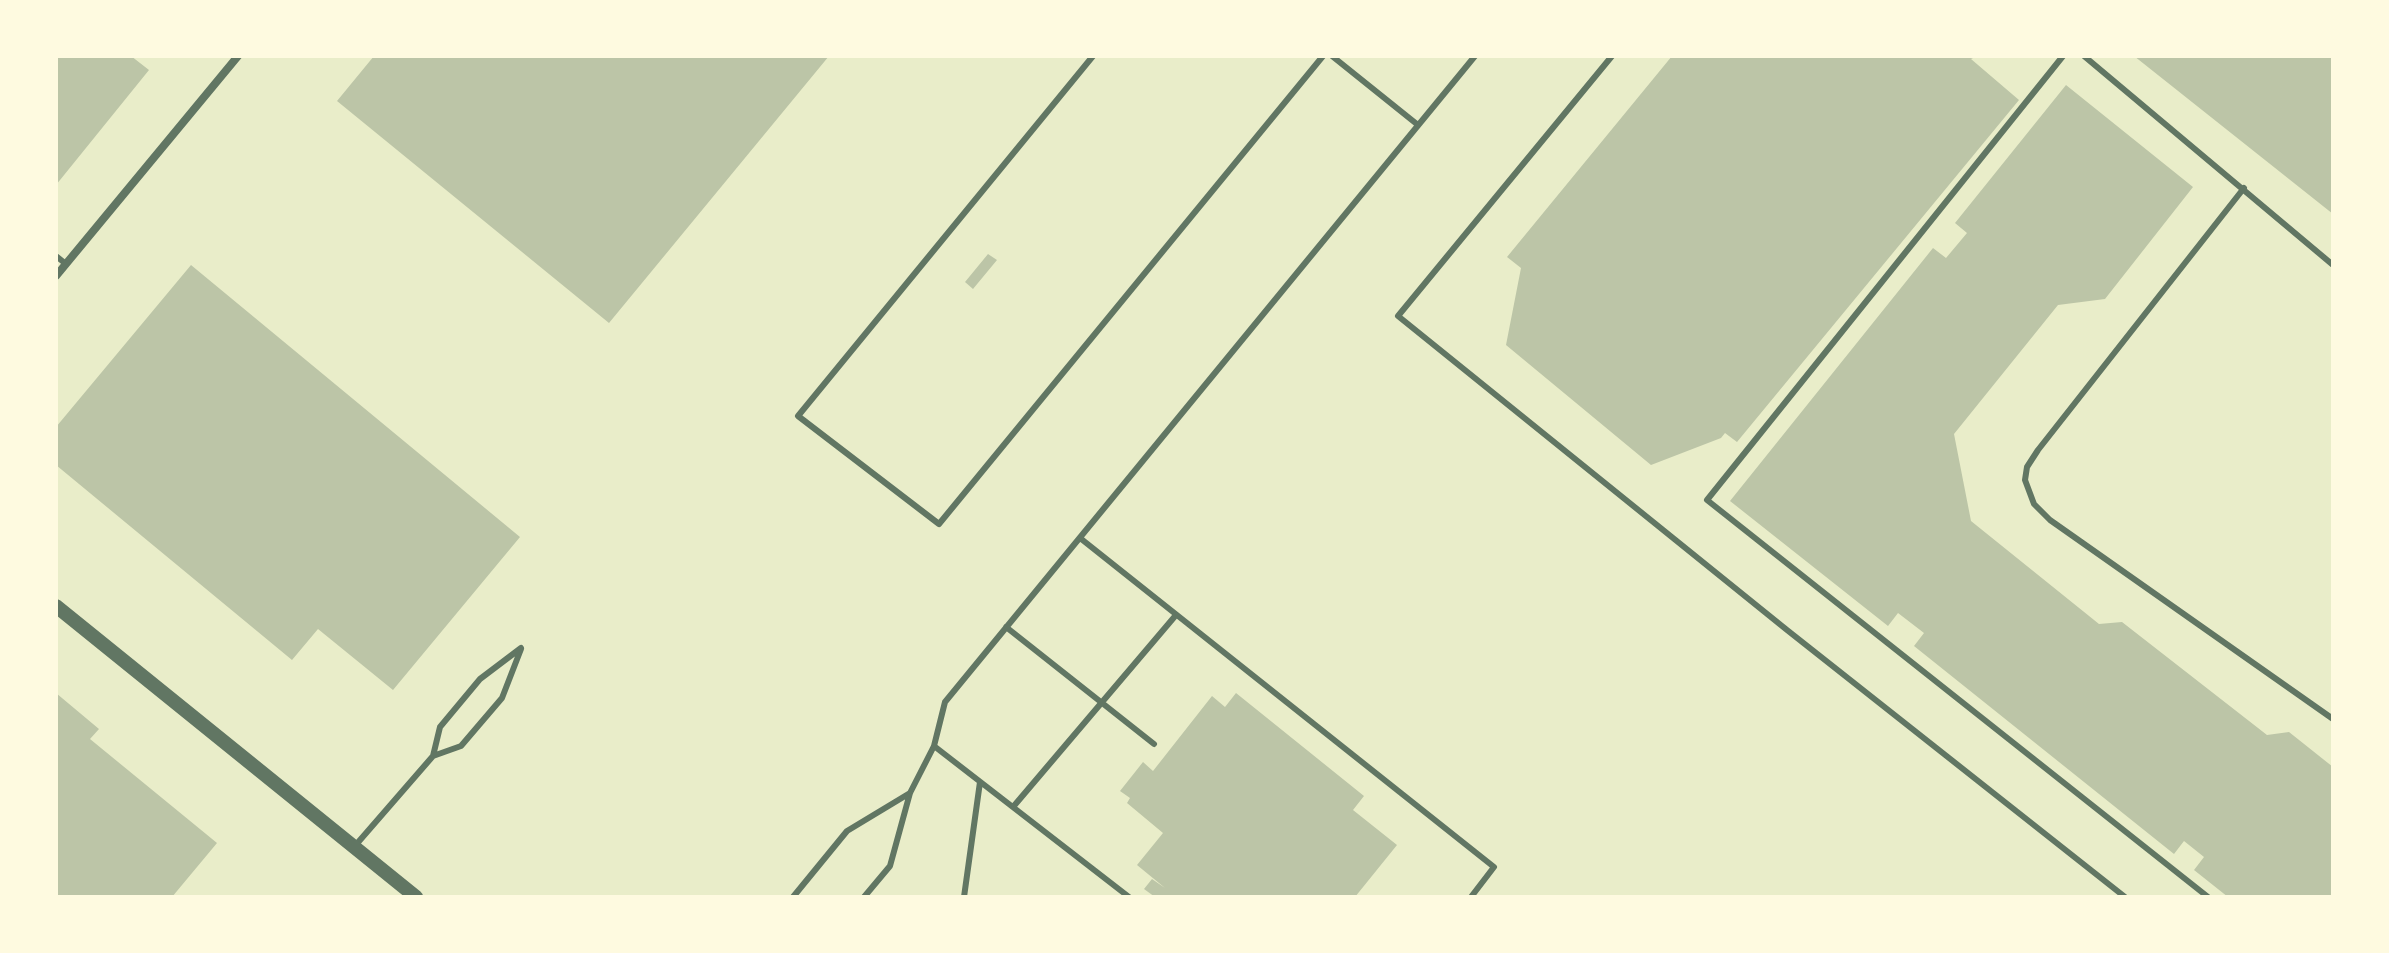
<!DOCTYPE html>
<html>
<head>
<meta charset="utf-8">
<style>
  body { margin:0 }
  #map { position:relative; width:2389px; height:953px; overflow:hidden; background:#e9edc9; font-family:Inter,sans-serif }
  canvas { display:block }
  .frame { position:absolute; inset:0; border:58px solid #fefae0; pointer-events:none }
</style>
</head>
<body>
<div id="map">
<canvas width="2389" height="953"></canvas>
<div class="frame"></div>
</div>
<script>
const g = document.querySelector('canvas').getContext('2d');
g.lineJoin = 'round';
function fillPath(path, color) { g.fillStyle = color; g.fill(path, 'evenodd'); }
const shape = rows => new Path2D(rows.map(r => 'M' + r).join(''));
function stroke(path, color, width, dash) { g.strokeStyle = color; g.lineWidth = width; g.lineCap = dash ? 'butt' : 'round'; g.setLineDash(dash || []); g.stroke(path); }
fillPath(shape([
  [56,56,131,56,149,70,56,185],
  [374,56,829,56,609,323,337,101],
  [1672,56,1977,56,1971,59,2019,100,1737,442,1725,433,1721,438,1651,465,1506,345,1521,268,1507,257],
  [2134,56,2333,56,2333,214],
  [2066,85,2193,187,2105,299,2058,305,1954,434,1971,521,2099,624,2122,622,2267,735,2289,732,2333,767,2333,897,2228,897,2194,870,2204,857,2184,841,2174,854,1914,646,1924,633,1898,613,1888,626,1730,501,1933,248,1946,258,1967,233,1955,223],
  [988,254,997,260,973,289,965,282],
  [191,265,520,537,393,690,318,629,292,660,56,465,56,427],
  [56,693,99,729,90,739,217,843,172,897,56,897],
  [1236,693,1364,796,1353,810,1397,845,1355,897,1155,897,1144,889,1152,879,1165,888,1137,865,1163,833,1127,803,1130,798,1120,791,1143,762,1153,771,1212,696,1225,707]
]), '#bcc5a7');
stroke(shape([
  [1093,56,798,416,939,524,1323,56],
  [1332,56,1418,125],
  [1612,56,1398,316,1787,630,2125,897],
  [2063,56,1707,500,2208,897],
  [2084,56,2333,265],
  [2244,188,2038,450,2027,467,2025,480,2034,504,2050,520,2333,719],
  [56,256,66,264],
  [1080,538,1494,867,1471,897],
  [1006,627,1154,744],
  [934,746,1129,897],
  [433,756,461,746,502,698,521,649],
  [1013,807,1176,615],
  [354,847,433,756,440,727,480,679,521,648],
  [793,897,847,831,910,793],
  [864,897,890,866,910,793,934,746,945,702,1475,56],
  [964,897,980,782]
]), '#617663', 6);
stroke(shape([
  [56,276,238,56]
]), '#617663', 8);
stroke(shape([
  [56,606,416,897]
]), '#617663', 14);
</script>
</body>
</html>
